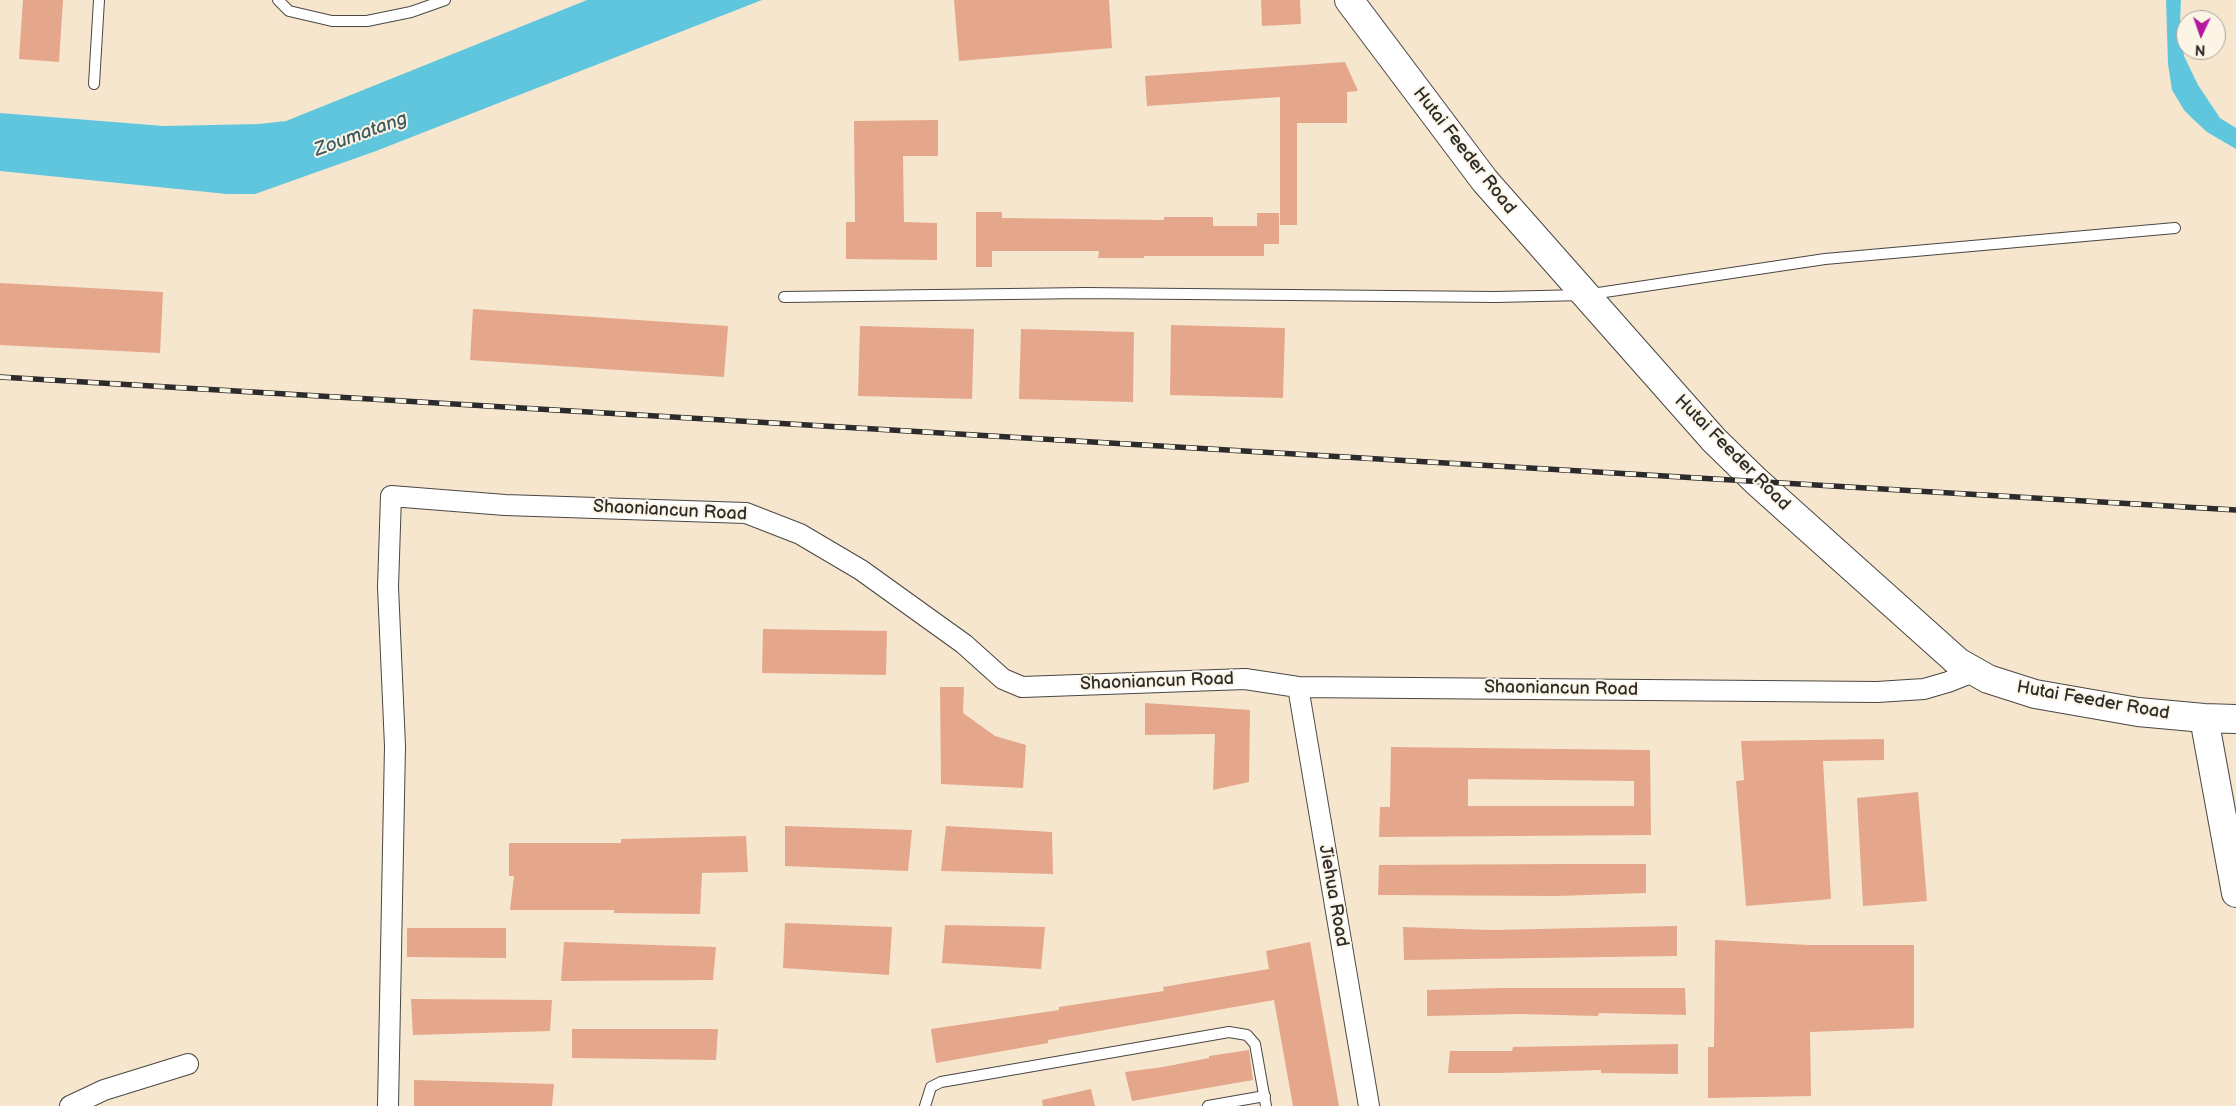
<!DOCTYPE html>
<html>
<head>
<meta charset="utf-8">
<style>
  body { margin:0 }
  #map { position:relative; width:2236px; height:1106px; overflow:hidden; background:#f7e6ce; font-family:"Balsamiq Sans",sans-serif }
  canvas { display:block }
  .north { position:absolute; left:2176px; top:10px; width:50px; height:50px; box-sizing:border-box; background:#fcf5e5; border:1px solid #a8a49b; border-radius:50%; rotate:183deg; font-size:14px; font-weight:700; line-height:20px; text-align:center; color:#2b2b2b }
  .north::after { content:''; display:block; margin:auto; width:18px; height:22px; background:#b5179e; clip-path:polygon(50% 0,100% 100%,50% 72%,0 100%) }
</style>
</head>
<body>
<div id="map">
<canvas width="2236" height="1106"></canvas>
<div class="north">N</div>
</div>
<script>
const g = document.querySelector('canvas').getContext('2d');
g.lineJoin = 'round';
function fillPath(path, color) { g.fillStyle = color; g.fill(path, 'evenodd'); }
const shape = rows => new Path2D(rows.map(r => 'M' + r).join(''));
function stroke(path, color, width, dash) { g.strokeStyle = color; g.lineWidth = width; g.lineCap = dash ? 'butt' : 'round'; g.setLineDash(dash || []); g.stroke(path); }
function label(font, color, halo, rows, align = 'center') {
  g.font = font + ' "Balsamiq Sans",sans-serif'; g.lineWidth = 4; g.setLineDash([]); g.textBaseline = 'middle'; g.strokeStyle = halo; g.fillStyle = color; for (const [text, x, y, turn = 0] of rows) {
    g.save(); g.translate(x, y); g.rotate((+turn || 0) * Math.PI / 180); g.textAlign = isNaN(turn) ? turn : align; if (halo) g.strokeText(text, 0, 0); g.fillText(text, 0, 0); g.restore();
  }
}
fillPath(shape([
  [587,0,762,0,376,151,255,194,227,194,0,171,0,113,164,126,259,124,286,121],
  [2166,0,2181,0,2180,24,2184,56,2198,85,2220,118,2236,128,2236,149,2207,132,2195,121,2184,110,2172,90,2168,64]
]), '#60c6de');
fillPath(shape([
  [23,0,63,0,59,62,19,59],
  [954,0,1109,0,1112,48,959,61],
  [1261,0,1300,0,1301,24,1262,26],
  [1345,62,1358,91,1347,92,1347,123,1297,123,1297,225,1280,225,1280,97,1147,106,1145,76],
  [938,120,938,156,903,156,904,222,937,223,937,260,846,259,846,222,855,222,854,121],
  [976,212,1002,212,1002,218,1164,220,1164,217,1213,217,1213,226,1257,226,1257,213,1279,213,1279,244,1264,244,1264,256,1144,256,1144,258,1098,258,1099,251,992,251,992,267,976,267],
  [0,283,163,292,160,353,0,345],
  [473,309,728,326,724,377,470,360],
  [1171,325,1285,328,1283,398,1170,395],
  [860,326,974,329,972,399,858,396],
  [1021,329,1134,332,1133,402,1019,399],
  [763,629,887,631,886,675,762,673],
  [940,687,964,687,963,713,995,736,1026,745,1023,788,941,784],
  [1145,703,1250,710,1249,782,1213,790,1215,734,1145,735],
  [1884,739,1884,760,1823,761,1831,899,1746,906,1736,781,1744,780,1741,741],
  [1391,747,1650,750,1651,835,1379,837,1380,807,1390,807],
  [1468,779,1634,781,1634,806,1468,806],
  [1918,792,1927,901,1863,906,1857,798],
  [785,826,912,830,908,871,785,866],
  [946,826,1052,832,1053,874,941,871],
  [746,836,748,872,702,873,700,914,614,913,614,910,510,910,514,876,509,876,509,843,621,843,621,839],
  [1569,864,1646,864,1646,893,1557,896,1378,895,1379,865],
  [785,923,892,927,889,975,783,968],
  [945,925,1045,927,1041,969,942,963],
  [1677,926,1677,956,1404,960,1403,927,1492,930],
  [407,928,506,928,506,958,407,957],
  [1715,940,1809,945,1914,945,1914,1028,1810,1032,1811,1096,1708,1098,1708,1047,1714,1047],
  [564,942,716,947,713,980,561,981],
  [1310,942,1339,1106,1293,1106,1274,1000,1048,1040,1048,1043,936,1063,931,1029,1059,1010,1059,1007,1164,991,1163,987,1269,969,1266,951],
  [1502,988,1685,988,1686,1015,1599,1013,1598,1016,1520,1014,1427,1016,1427,990],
  [411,999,552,1000,550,1031,413,1035],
  [572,1029,718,1029,716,1060,572,1058],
  [1678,1044,1678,1074,1601,1073,1601,1070,1498,1073,1448,1073,1450,1051,1512,1051,1513,1047],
  [1249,1050,1253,1080,1132,1101,1125,1072,1163,1067,1209,1058,1209,1056],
  [414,1080,554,1084,552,1106,414,1106],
  [1091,1089,1095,1106,1043,1106,1042,1100]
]), '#e4a78b');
const lane = shape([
  [278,0,289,11,332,21,367,21,411,12,445,0],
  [94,84,99,0],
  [784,297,1085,293,1495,297,1585,295,1825,259,2175,228],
  [925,1106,931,1087,941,1082,1229,1032,1247,1035,1255,1044,1266,1106],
  [1208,1106,1265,1096]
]);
const street = shape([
  [1298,687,1369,1106],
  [70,1106,104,1090,188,1064],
  [388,1106,395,746,388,587,391,496,505,505,746,513,800,534,861,570,964,644,1003,679,1022,687,1245,679,1298,687,1877,692,1924,689,1948,682,1973,672]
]);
const secondary = shape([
  [1349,0,1485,181,1714,440,1756,481,1958,662,1988,679,2035,694,2138,712,2204,718,2236,719],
  [2204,718,2236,893]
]);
stroke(lane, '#4a4743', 12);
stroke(street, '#4a4743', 22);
stroke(secondary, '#4a4743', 30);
stroke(lane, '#fff', 10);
stroke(street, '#fff', 20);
stroke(secondary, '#fff', 28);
const rail = shape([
  [0,377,2236,510]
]);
stroke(rail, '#2b2b2b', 5.5);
stroke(rail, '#fcf5e5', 4, [11]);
label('18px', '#2b2b2b', '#fcf5e5', [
  ["Hutai Feeder Road",1464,151,52],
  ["Hutai Feeder Road",1732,453,45],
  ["Shaoniancun Road",670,511,3],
  ["Shaoniancun Road",1157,682,-2],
  ["Shaoniancun Road",1561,689,1],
  ["Hutai Feeder Road",2093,701,10],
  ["Jiehua Road",1333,896,80]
]);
label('italic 19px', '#3b5a61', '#fcf5e5', [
  ["Zoumatang",361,135,-20]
]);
</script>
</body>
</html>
